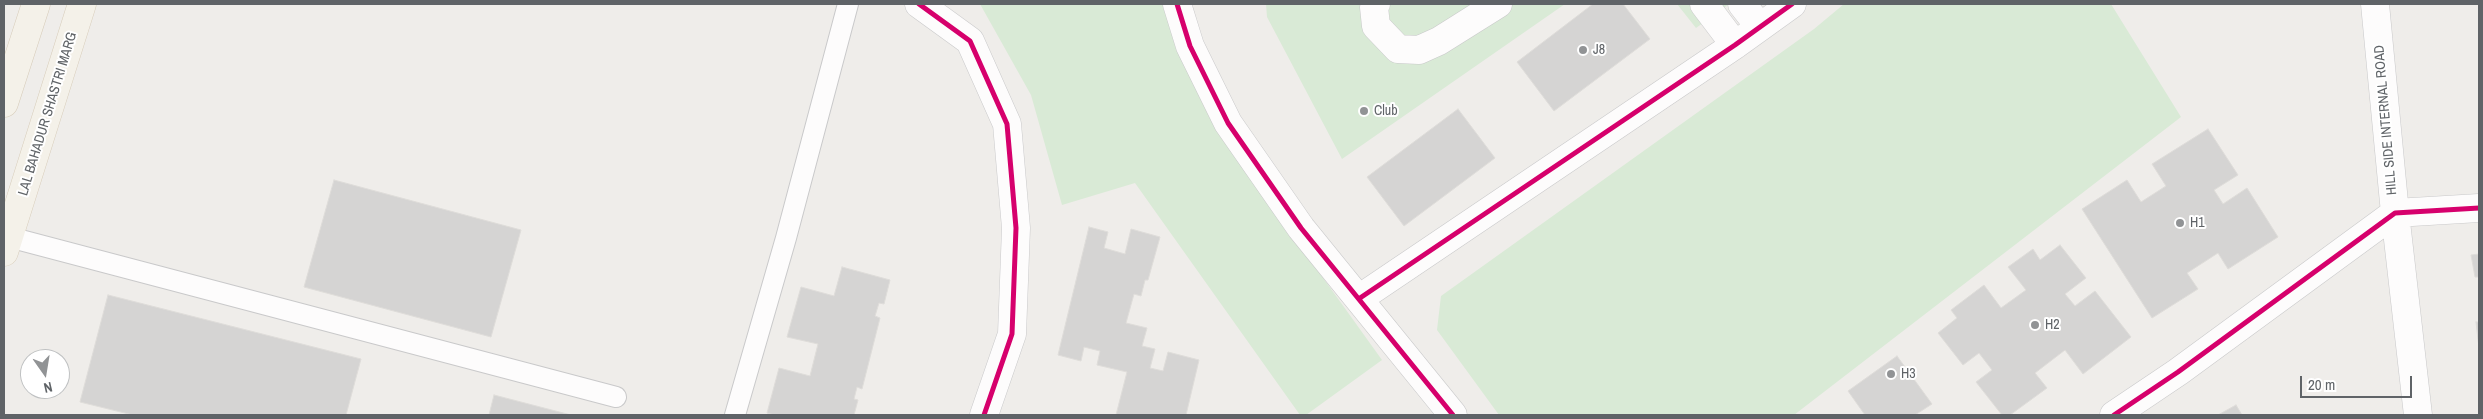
<!DOCTYPE html>
<html>
<head>
<meta charset="utf-8">
<style>
  body { margin:0 }
  #map { position:relative; width:2483px; height:419px; overflow:hidden; background:#efedea; font-family:"Archivo Narrow",sans-serif }
  canvas { display:block }
  .frame { position:absolute; inset:0; border:5px solid #5f6367; pointer-events:none }
  .north { position:absolute; left:20px; top:349px; width:50px; height:50px; box-sizing:border-box; background:#fff; border:1px solid #bfc1c2; border-radius:50%; rotate:167deg; font-size:14px; font-weight:700; line-height:20px; text-align:center; color:#5f6367 }
  .north::after { content:''; display:block; margin:auto; width:18px; height:22px; background:#919395; clip-path:polygon(50% 0,100% 100%,50% 72%,0 100%) }
  .scale { position:absolute; left:2300px; top:376px; width:112px; height:22px; box-sizing:border-box; border:2px solid #5f6367; border-top:0; padding-left:6px; font-size:15px; line-height:18px; white-space:nowrap; color:#5f6367; -webkit-text-stroke:4px #fff; paint-order:stroke }
</style>
</head>
<body>
<div id="map">
<canvas width="2483" height="419"></canvas>
<div class="frame"></div>
<div class="north">N</div>
<div class="scale">20 m</div>
</div>
<script>
const g = document.querySelector('canvas').getContext('2d');
g.lineJoin = 'round';
function fillPath(path, color) { g.fillStyle = color; g.fill(path, 'evenodd'); }
const shape = rows => new Path2D(rows.map(r => 'M' + r).join(''));
function stroke(path, color, width, dash) { g.strokeStyle = color; g.lineWidth = width; g.lineCap = dash ? 'butt' : 'round'; g.setLineDash(dash || []); g.stroke(path); }
function label(font, color, halo, rows, align = 'center') {
  g.font = font + ' "Archivo Narrow",sans-serif'; g.lineWidth = 4; g.setLineDash([]); g.textBaseline = 'middle'; g.strokeStyle = halo; g.fillStyle = color; for (const [text, x, y, turn = 0] of rows) {
    g.save(); g.translate(x, y); g.rotate((+turn || 0) * Math.PI / 180); g.textAlign = isNaN(turn) ? turn : align; if (halo) g.strokeText(text, 0, 0); g.fillText(text, 0, 0); g.restore();
  }
}
fillPath(shape([
  [980,4,1187,4,1237,158,1382,360,1306,415,1300,415,1135,183,1062,205,1031,95],
  [1266,4,1565,4,1342,159,1267,17],
  [1677,4,1729,4,1696,28],
  [1844,4,2111,4,2181,117,1794,415,1499,415,1437,330,1441,296,1814,29]
]), '#d9ead6');
const building = shape([
  [1593,4,1623,4,1650,39,1554,111,1517,62,1593,4],
  [1458,109,1495,158,1404,226,1367,177,1458,109],
  [2208,129,2238,175,2214,190,2223,204,2247,188,2278,237,2228,269,2218,253,2187,273,2198,289,2152,318,2082,209,2127,180,2141,202,2166,186,2152,164,2208,129],
  [334,180,521,230,491,337,304,287,334,180],
  [1089,227,1108,232,1104,248,1125,254,1131,229,1160,237,1148,280,1145,280,1141,296,1134,294,1126,323,1147,328,1142,346,1155,349,1150,368,1163,371,1168,352,1199,360,1186,415,1116,415,1127,372,1097,365,1100,351,1084,347,1081,361,1058,355,1089,227],
  [2060,245,2086,278,2065,294,2075,306,2095,291,2131,337,2083,374,2065,350,2035,373,2047,388,2010,415,2002,415,1976,382,1992,370,1979,353,1963,365,1938,333,1957,318,1951,310,1984,285,2001,308,2026,290,2008,267,2033,249,2040,260,2060,245],
  [2479,254,2479,277,2475,277,2471,255,2479,254],
  [842,267,890,280,884,304,879,303,875,316,880,318,862,389,857,387,854,399,858,400,854,415,775,415,767,413,779,368,810,376,818,344,787,337,801,287,834,296,842,267],
  [108,295,361,359,346,415,133,415,80,402,108,295],
  [2476,322,2479,322,2479,348,2476,322],
  [1897,356,1932,404,1915,415,1865,415,1848,391,1897,356],
  [494,395,571,415,489,415,494,395],
  [2236,405,2242,415,2218,415,2236,405]
]);
fillPath(building, '#d5d4d3');
stroke(building, '#dedcd9', 1);
const lane = shape([
  [9,237,616,397],
  [735,415,786,238,848,4]
]);
const street = shape([
  [919,4,970,41,1007,124,1016,228,1012,334,984,415],
  [1177,4,1190,46,1228,123,1301,228,1453,415],
  [1376,4,1374,7,1376,26,1398,49,1419,50,1439,41,1498,4],
  [1704,4,1735,45],
  [1742,4,1760,27],
  [2375,4,2395,213,2418,415],
  [1360,298,1735,45,1792,4],
  [2114,415,2178,372,2395,213,2479,208]
]);
const primary = shape([
  [4,103,36,4],
  [4,252,82,4]
]);
stroke(lane, '#c9c9ca', 22);
stroke(street, '#c9c9ca', 29);
stroke(primary, '#d6cbb8', 29);
stroke(lane, '#fdfcfc', 20);
stroke(street, '#fdfcfc', 28);
stroke(primary, '#f4f1e9', 28);
stroke(shape([
  [919,4,970,41,1007,124,1016,228,1012,334,984,415],
  [1177,4,1190,46,1228,123,1301,228,1453,415],
  [1360,298,1735,45,1792,4],
  [2114,415,2178,372,2395,213,2479,208]
]), '#d6006c', 5);
for (const [x, y, r, color] of [
  [1583,50,5,"#919395"],
  [1364,111,5,"#919395"],
  [2180,223,5,"#919395"],
  [2035,325,5,"#919395"],
  [1891,374,5,"#919395"]
]) { const dot = new Path2D(); dot.arc(x, y, r, 0, 2 * Math.PI); g.fillStyle = color; g.fill(dot); stroke(dot, '#fff', 2); }
label('14px', '#5f6367', '#fff', [
  ["J8",1593,50],
  ["Club",1374,111],
  ["H1",2190,223],
  ["H2",2045,325],
  ["H3",1901,374]
], 'left');
label('14px', '#5f6367', '#fff', [
  ["LAL BAHADUR SHASTRI MARG",48,114,-73],
  ["HILL SIDE INTERNAL ROAD",2386,120,-95]
]);
</script>
</body>
</html>
